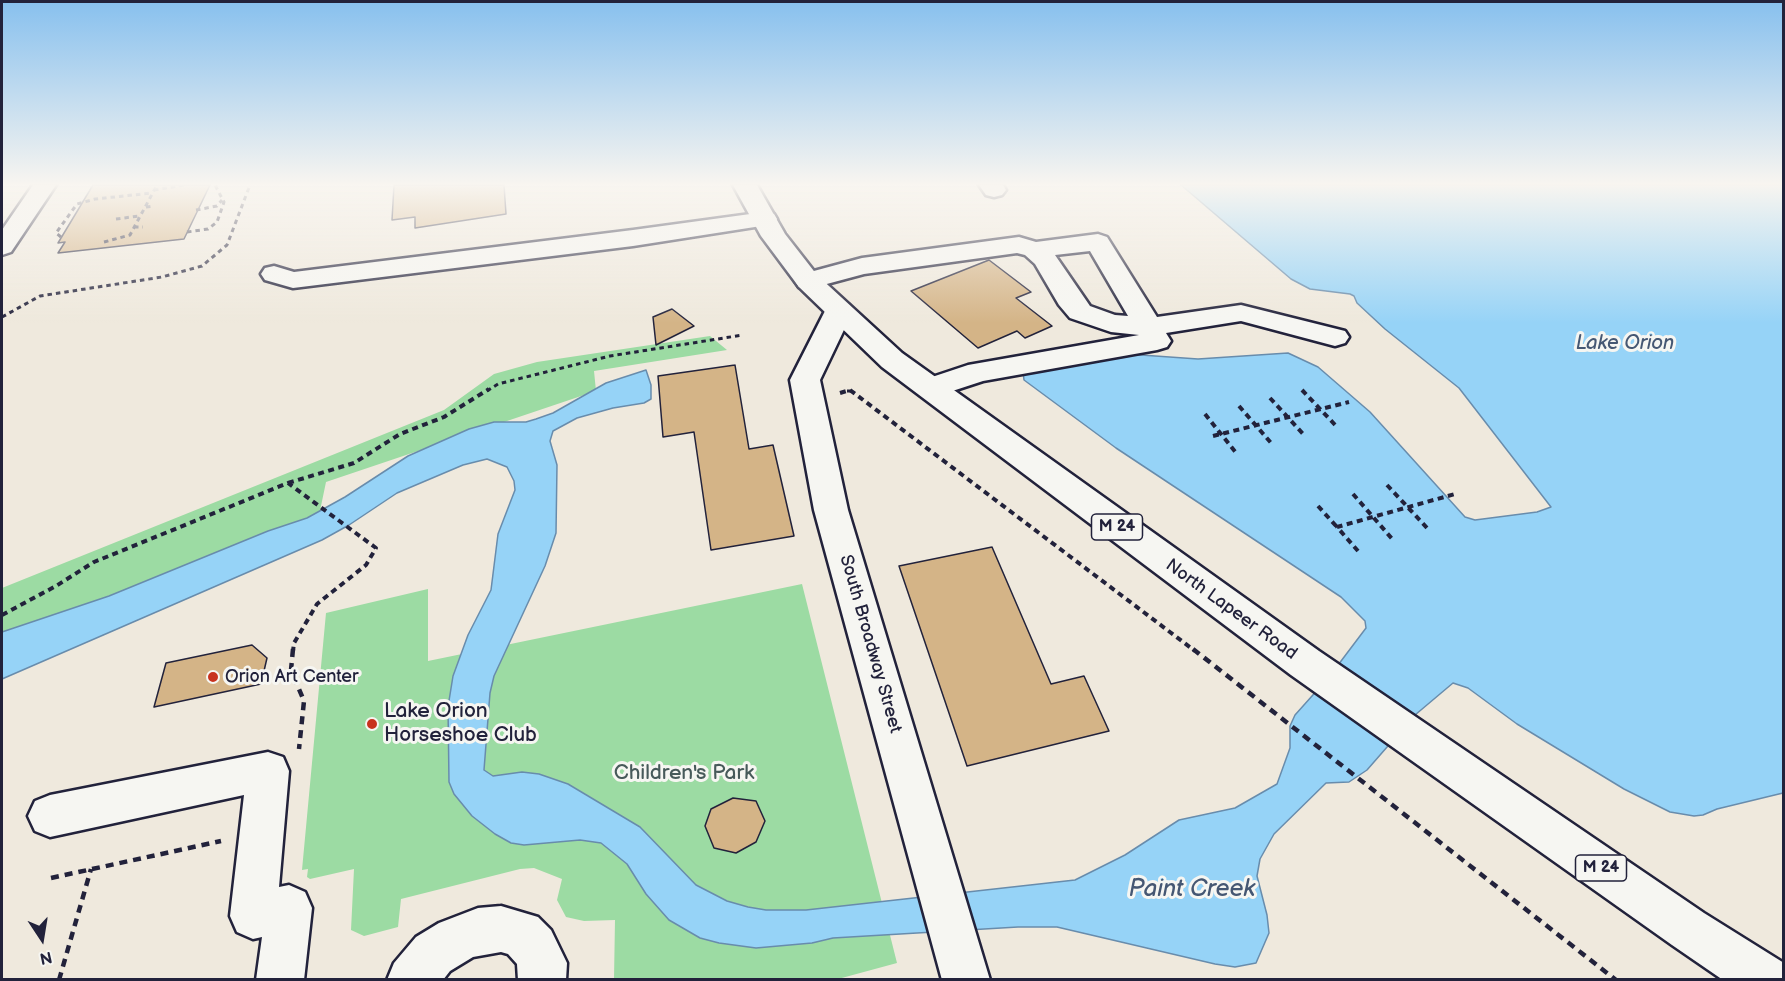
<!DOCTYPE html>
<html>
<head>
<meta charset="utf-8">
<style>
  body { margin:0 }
  #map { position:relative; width:1785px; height:981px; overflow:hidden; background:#efe9dd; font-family:"Balsamiq Sans",sans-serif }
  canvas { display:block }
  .frame { position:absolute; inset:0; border:3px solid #22223b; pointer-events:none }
  .north { position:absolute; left:12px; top:909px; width:60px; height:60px; -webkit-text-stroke:4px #f6f6f2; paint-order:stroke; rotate:168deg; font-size:16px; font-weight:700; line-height:24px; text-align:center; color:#22223b }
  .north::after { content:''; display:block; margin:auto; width:21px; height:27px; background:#22223b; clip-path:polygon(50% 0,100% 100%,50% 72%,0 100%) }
</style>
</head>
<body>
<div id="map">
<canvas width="1785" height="981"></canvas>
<div class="frame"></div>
<div class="north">N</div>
</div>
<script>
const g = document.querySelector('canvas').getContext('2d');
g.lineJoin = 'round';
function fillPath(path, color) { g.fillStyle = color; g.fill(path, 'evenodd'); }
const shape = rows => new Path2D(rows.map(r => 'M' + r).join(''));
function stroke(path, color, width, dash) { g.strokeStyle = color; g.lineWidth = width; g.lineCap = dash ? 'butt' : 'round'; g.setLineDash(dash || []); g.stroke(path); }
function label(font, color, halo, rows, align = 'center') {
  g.font = font + ' "Balsamiq Sans",sans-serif'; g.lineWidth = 6; g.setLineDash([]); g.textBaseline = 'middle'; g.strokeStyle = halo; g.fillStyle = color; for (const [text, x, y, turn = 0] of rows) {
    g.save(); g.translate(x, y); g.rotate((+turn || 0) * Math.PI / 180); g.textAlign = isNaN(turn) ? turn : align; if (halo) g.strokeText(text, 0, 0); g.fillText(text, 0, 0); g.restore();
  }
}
fillPath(shape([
  [710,336,727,350,594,371,596,391,326,482,316,530,2,664,2,588,444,410,494,374,537,362],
  [802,584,897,963,838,979,614,979,615,920,584,921,566,917,557,900,562,879,534,868,520,869,401,899,398,927,364,936,351,930,354,869,310,879,307,877,308,869,302,870,326,613,428,589,428,661]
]), '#9cdba3');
const water = shape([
  [1181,185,1783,185,1783,793,1717,809,1703,815,1694,816,1670,812,1624,789,1517,724,1468,688,1453,683,1415,715,1367,770,1349,782,1326,783,1274,834,1260,859,1257,876,1267,915,1269,933,1256,963,1235,967,1215,964,1057,927,1018,927,833,938,812,943,756,948,719,943,700,938,669,920,646,894,627,864,601,843,580,840,524,845,511,843,495,834,472,816,454,794,449,782,448,707,453,676,468,635,491,590,498,534,515,490,514,481,507,467,487,459,463,465,397,493,349,525,322,540,2,679,2,632,109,596,268,531,307,518,345,497,408,456,469,429,494,422,526,422,536,419,553,413,606,383,646,370,651,385,651,399,644,403,613,408,577,418,553,431,550,441,557,465,556,533,545,566,494,676,490,693,484,770,493,776,522,772,539,774,568,784,640,827,696,885,727,901,748,907,766,910,806,910,1075,880,1125,855,1179,820,1235,808,1277,784,1290,748,1290,726,1295,715,1329,677,1366,628,1365,621,1341,597,1116,448,1024,380,1023,372,1127,354,1198,359,1288,353,1318,367,1370,412,1465,517,1475,520,1537,512,1551,507,1459,388,1385,329,1357,303,1354,296,1350,294,1310,289,1291,279,1181,185]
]);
fillPath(water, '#96d3f7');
stroke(water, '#688cac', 1.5);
const building = shape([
  [93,185,210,185,184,239,58,253,65,242,58,243,93,185],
  [394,185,504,185,506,214,415,228,415,217,392,220,394,185],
  [989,260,1031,292,1016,298,1052,326,1025,338,1017,331,978,348,911,291,989,260],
  [672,309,694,326,656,345,653,317,672,309],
  [735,365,749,449,773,445,794,536,711,550,694,432,663,437,658,376,735,365],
  [992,547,1051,684,1084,676,1109,731,967,766,899,566,992,547],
  [252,645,267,658,261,684,154,707,166,663,252,645],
  [733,798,756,801,765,821,756,842,736,853,714,848,705,826,711,809,733,798]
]);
fillPath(building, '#d4b487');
stroke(building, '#22223b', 1.5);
const minor = shape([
  [33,185,56,185,11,252,2,255,2,230,33,185],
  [979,185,1003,185,1006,190,1002,195,994,197,986,195,979,185],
  [765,212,774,214,777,219,774,224,633,246,293,288,265,280,261,274,265,268,274,266,294,272,633,230,765,212],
  [1098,234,1107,237,1157,317,1241,305,1345,331,1349,337,1345,343,1335,346,1241,321,1166,333,1171,341,1167,347,1157,350,983,381,931,398,920,395,916,388,920,381,968,365,1139,335,1111,332,1070,318,1059,305,1035,264,1025,255,1017,253,864,274,808,289,799,287,795,281,799,275,862,258,1019,237,1036,242,1098,234],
  [1090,251,1128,316,1115,315,1090,306,1055,255,1090,251],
  [839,303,849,305,853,311,820,380,848,510,990,980,942,980,814,510,790,380,825,311,829,305,839,303],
  [268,752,283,757,289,771,279,887,289,885,305,892,312,908,304,980,256,980,262,937,253,939,237,932,230,916,244,795,50,837,35,831,28,816,35,801,50,795,268,752],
  [501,906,538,917,551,930,567,963,566,980,518,980,517,964,508,954,501,952,473,957,450,971,443,980,387,980,394,963,416,937,439,923,478,908,501,906]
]);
const major = shape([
  [733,185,757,185,785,234,817,275,902,353,1319,651,1704,913,1784,963,1784,980,1723,980,1672,945,1291,675,882,367,799,287,761,236,733,185]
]);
stroke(minor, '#22223b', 5);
stroke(major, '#22223b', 5);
stroke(shape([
  [154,190,184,185],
  [146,207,154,206],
  [196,210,217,206,222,200],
  [116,219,139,216],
  [134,227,143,227],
  [187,232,208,229,217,222,224,202,215,185],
  [61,237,56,233,77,204,95,199,152,193],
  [104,242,130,235,157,185],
  [2,317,40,296,162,277,202,266,227,245,250,185],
  [487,391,498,384,610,356,743,335],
  [847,391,851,391]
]), '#22223b', 3, [4.5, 4]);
stroke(shape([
  [1302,390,1338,428],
  [840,393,850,390,1195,651],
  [1270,398,1305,436],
  [1239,406,1272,444],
  [1205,414,1237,454],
  [1213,436,1349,402],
  [288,483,354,463,400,434,444,417,489,389],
  [1387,485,1429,530],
  [1353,494,1394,541],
  [1318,506,1337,527],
  [1358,551,1337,527,1455,494],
  [2,615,56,586,94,562,288,483,376,548,366,565,317,604,294,643,293,651]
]), '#22223b', 4, [6, 4.5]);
stroke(shape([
  [293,649,291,670,304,701,299,749],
  [1193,649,1616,980],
  [51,878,221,841],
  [59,980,91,869]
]), '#22223b', 4.5, [8, 6]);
fillPath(minor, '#f6f6f2');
fillPath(major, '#f6f6f2');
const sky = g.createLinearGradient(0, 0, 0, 323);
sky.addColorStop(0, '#87c0ee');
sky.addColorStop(0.57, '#f8f5f0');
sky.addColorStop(1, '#f8f5f000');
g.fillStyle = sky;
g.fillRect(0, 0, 1785, 323);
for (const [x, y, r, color] of [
  [213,677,6,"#c8321e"],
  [372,724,6,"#c8321e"]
]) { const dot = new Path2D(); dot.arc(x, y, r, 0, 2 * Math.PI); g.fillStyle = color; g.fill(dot); stroke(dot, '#f6f6f2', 2); }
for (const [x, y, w] of [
  [1117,527,51],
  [1601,868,51]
]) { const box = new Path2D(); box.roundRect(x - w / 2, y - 13, w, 26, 4.5); g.fillStyle = '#f6f6f2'; g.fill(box); stroke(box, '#22223b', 1.5); }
label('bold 16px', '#22223b', null, [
  ["M 24",1117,527],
  ["M 24",1601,868]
]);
label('18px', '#22223b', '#f6f6f2', [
  ["North Lapeer Road",1231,610,36],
  ["South Broadway Street",870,644,74]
]);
label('18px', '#22223b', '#f6f6f2', [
  ["Orion Art Center",225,677]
], 'left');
label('italic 20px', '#455773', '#f6f6f2', [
  ["Lake Orion",1625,344]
]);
label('21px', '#22223b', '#f6f6f2', [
  ["Lake Orion",384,712],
  ["Horseshoe Club",384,736]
], 'left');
label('21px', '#475a5a', '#f6f6f2', [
  ["Children's Park",684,774]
]);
label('italic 24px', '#455773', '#f6f6f2', [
  ["Paint Creek",1192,890]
]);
</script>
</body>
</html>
